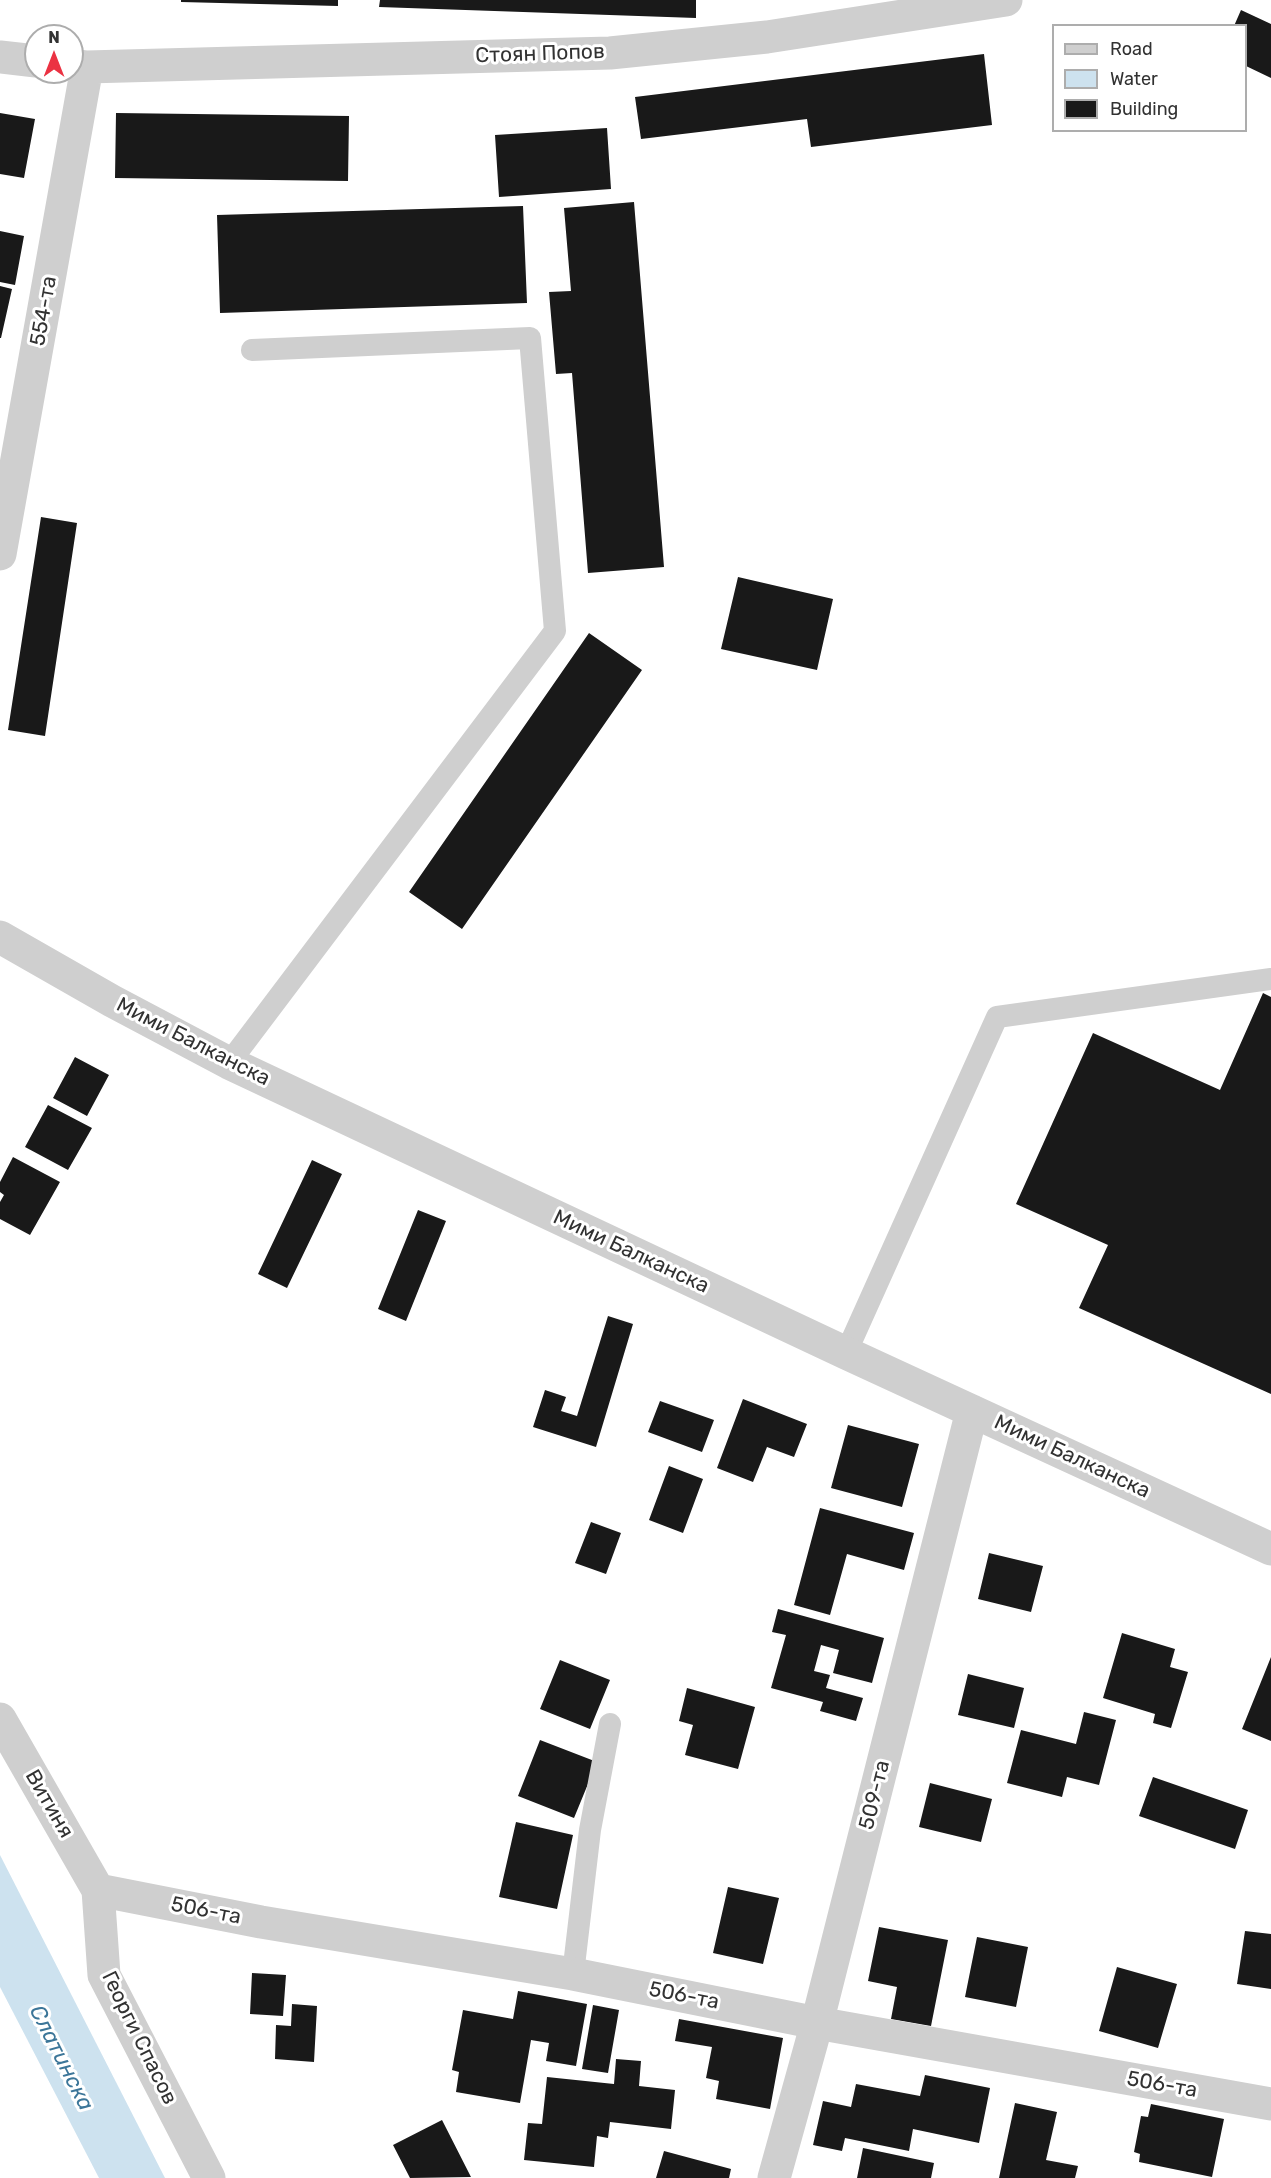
<!DOCTYPE html>
<html>
<head>
<meta charset="utf-8">
<style>
  body { margin:0 }
  #map { position:relative; width:1271px; height:2178px; overflow:hidden; background:#fff; font-family:Rubik,sans-serif }
  canvas { display:block }
  .legend { position:absolute; left:1052px; top:24px; width:195px; height:108px; box-sizing:border-box; background:#fff; border:2px solid #adadad; margin:0; padding:8px 10px; list-style:none; font-size:18px; color:#323232 }
  .legend li { display:flex; align-items:center; gap:12px; height:30px }
  .legend b { width:30px; border:2px solid #adadad }
  .north { position:absolute; left:24px; top:24px; width:60px; height:60px; box-sizing:border-box; background:#fff; border:2px solid #adadad; border-radius:50%; rotate:0deg; font-size:16px; font-weight:700; line-height:24px; text-align:center; color:#323232 }
  .north::after { content:''; display:block; margin:auto; width:21px; height:27px; background:#eb3242; clip-path:polygon(50% 0,100% 100%,50% 72%,0 100%) }
</style>
</head>
<body>
<div id="map">
<canvas width="1271" height="2178"></canvas>
<ul class="legend">
<li><b style="height:8px;background:#cfcfcf"></b>Road</li>
<li><b style="height:16px;background:#cde2ef"></b>Water</li>
<li><b style="height:16px;background:#191919"></b>Building</li>
</ul>
<div class="north">N</div>
</div>
<script>
const g = document.querySelector('canvas').getContext('2d');
g.lineJoin = 'round';
function fillPath(path, color) { g.fillStyle = color; g.fill(path, 'evenodd'); }
const shape = rows => new Path2D(rows.map(r => 'M' + r).join(''));
function stroke(path, color, width, dash) { g.strokeStyle = color; g.lineWidth = width; g.lineCap = dash ? 'butt' : 'round'; g.setLineDash(dash || []); g.stroke(path); }
function label(font, color, halo, rows, align = 'center') {
  g.font = font + ' Rubik,sans-serif'; g.lineWidth = 6; g.setLineDash([]); g.textBaseline = 'middle'; g.strokeStyle = halo; g.fillStyle = color; for (const [text, x, y, turn = 0] of rows) {
    g.save(); g.translate(x, y); g.rotate((+turn || 0) * Math.PI / 180); g.textAlign = isNaN(turn) ? turn : align; if (halo) g.strokeText(text, 0, 0); g.fillText(text, 0, 0); g.restore();
  }
}
fillPath(shape([
  [0,1855,165,2178,99,2178,0,1987]
]), '#cde2ef');
fillPath(shape([
  [181,0,338,0,338,6,181,2],
  [380,0,696,0,696,18,379,7],
  [1241,10,1271,24,1271,78,1246,66,1246,26,1234,26],
  [984,54,992,125,811,147,807,119,641,139,635,97],
  [0,113,35,119,24,178,0,174],
  [116,113,349,116,348,181,115,178],
  [607,128,611,189,499,197,495,135],
  [634,202,664,567,588,573,572,373,556,374,549,292,571,291,564,208],
  [523,206,527,303,220,313,217,215],
  [0,231,24,236,15,285,0,282],
  [0,286,12,289,1,338,0,338],
  [41,517,77,523,45,736,8,730],
  [738,577,833,599,817,670,721,649],
  [589,633,642,670,462,929,409,892],
  [1263,993,1271,997,1271,1394,1079,1308,1108,1245,1016,1204,1093,1033,1220,1090],
  [75,1057,109,1075,87,1116,53,1098],
  [48,1105,92,1128,68,1170,25,1147],
  [13,1157,60,1182,30,1235,0,1219,0,1202,4,1195,0,1192,0,1182],
  [312,1160,342,1174,287,1288,258,1274],
  [418,1210,446,1221,406,1321,378,1309],
  [608,1316,633,1324,596,1447,533,1427,545,1390,566,1397,561,1411,577,1416],
  [743,1399,807,1424,794,1457,767,1447,753,1482,717,1468],
  [660,1401,714,1420,702,1452,648,1432],
  [848,1425,919,1444,902,1507,831,1488],
  [669,1466,703,1479,683,1533,649,1520],
  [820,1508,914,1533,904,1570,847,1554,830,1615,794,1605],
  [591,1522,621,1533,606,1574,575,1563],
  [989,1553,1043,1566,1031,1612,978,1599],
  [778,1609,884,1638,872,1683,833,1673,839,1650,821,1645,814,1671,830,1675,826,1688,863,1698,856,1721,820,1711,823,1702,771,1688,786,1635,772,1632],
  [1122,1633,1175,1649,1170,1667,1188,1672,1171,1728,1153,1723,1155,1714,1103,1698],
  [1271,1657,1271,1741,1242,1729],
  [560,1660,610,1680,590,1729,540,1709],
  [968,1674,1024,1688,1014,1728,958,1715],
  [687,1688,755,1707,738,1769,685,1755,693,1725,679,1721],
  [1084,1712,1116,1720,1099,1785,1067,1777,1062,1797,1007,1783,1021,1730,1076,1744],
  [540,1740,597,1762,574,1818,518,1796],
  [1153,1777,1248,1810,1235,1849,1139,1816],
  [930,1783,992,1799,981,1842,919,1827],
  [516,1822,573,1835,557,1909,499,1897],
  [728,1887,779,1898,763,1964,713,1953],
  [879,1927,948,1940,931,2026,891,2019,897,1987,868,1981],
  [1245,1931,1271,1934,1271,1989,1237,1984],
  [977,1937,1028,1947,1016,2007,965,1997],
  [1117,1967,1177,1984,1158,2048,1099,2031],
  [252,1973,286,1975,283,2016,250,2014],
  [518,1991,587,2004,576,2066,546,2061,549,2043,531,2040,520,2103,456,2092,459,2072,452,2070,463,2010,513,2019],
  [292,2004,317,2006,314,2062,275,2059,276,2025,291,2026],
  [593,2005,619,2010,608,2073,582,2069],
  [679,2019,783,2038,770,2109,716,2099,719,2081,706,2078,712,2047,675,2041],
  [616,2059,641,2061,639,2086,675,2090,671,2129,610,2122,608,2138,597,2136,594,2167,524,2160,528,2123,542,2124,547,2077,614,2084],
  [925,2075,990,2088,979,2143,913,2129,909,2151,845,2138,842,2151,813,2145,823,2101,851,2107,856,2084,920,2096],
  [1015,2103,1057,2112,1046,2160,1078,2166,1075,2178,999,2178],
  [1151,2104,1224,2119,1212,2177,1139,2162,1140,2154,1134,2152,1141,2116,1148,2117],
  [442,2120,471,2177,410,2178,393,2145],
  [863,2148,934,2163,931,2178,857,2178],
  [664,2151,731,2169,729,2178,656,2178]
]), '#191919');
stroke(shape([
  [229,1063,555,631,530,338,252,350],
  [846,1353,997,1017,1271,979],
  [573,1974,590,1830,610,1724]
]), '#cfcfcf', 22);
stroke(shape([
  [0,57,36,61],
  [72,65,87,67,610,53,767,37,1006,0],
  [0,554,87,67],
  [0,937,112,1001,229,1063,846,1353,1271,1549],
  [0,1719,98,1890,104,1975,209,2178],
  [98,1890,261,1922,573,1974,817,2023,1271,2104],
  [774,2178,817,2023,972,1411]
]), '#cfcfcf', 33);
label('21px', '#323232', '#fff', [
  ["Стоян Попов",540,54,-2],
  ["554-та",44,311,-80],
  ["Мими Балканска",193,1042,27],
  ["Мими Балканска",631,1252,25],
  ["Мими Балканска",1072,1457,25],
  ["509-та",875,1795,-76],
  ["Витиня",49,1804,60],
  ["506-та",206,1911,11],
  ["506-та",684,1996,11],
  ["Георги Спасов",139,2038,64],
  ["506-та",1162,2085,10]
]);
label('italic 22px', '#3c7699', '#fff', [
  ["Слатинска",61,2058,63]
]);
</script>
</body>
</html>
